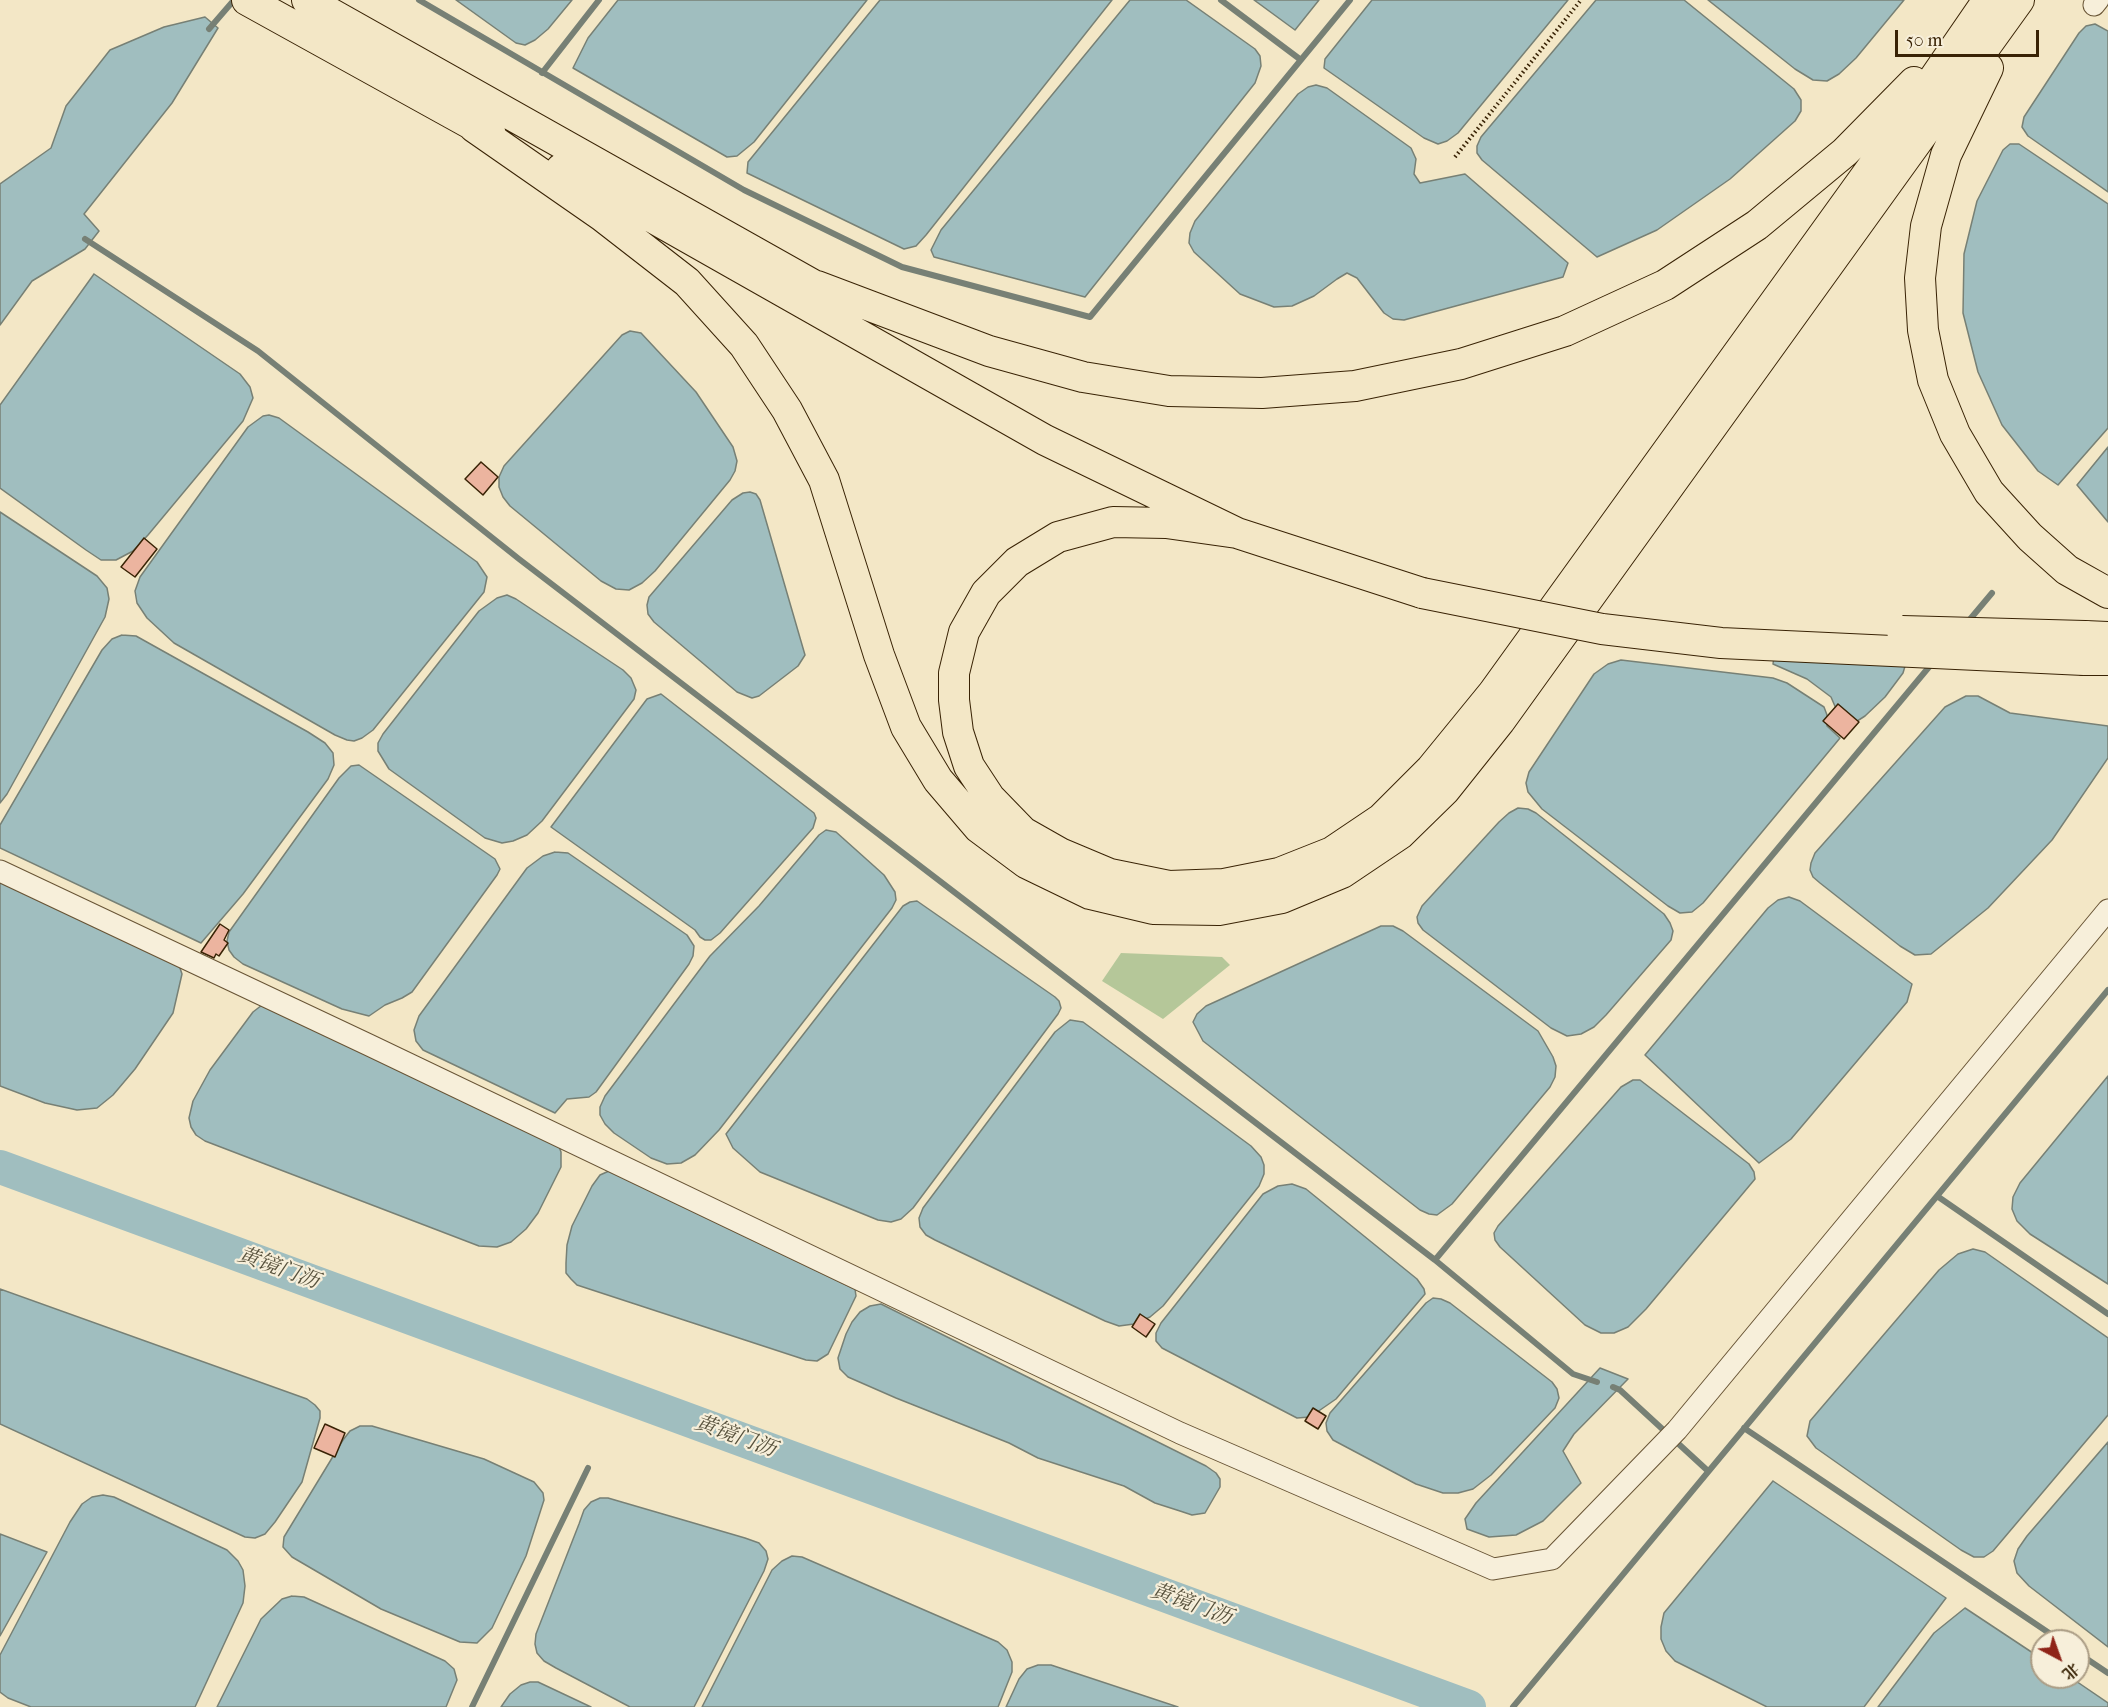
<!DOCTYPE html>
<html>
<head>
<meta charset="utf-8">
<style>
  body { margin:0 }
  #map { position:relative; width:2108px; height:1707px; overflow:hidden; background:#f3e7c6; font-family:"IM FELL French Canon","Noto Serif SC",serif }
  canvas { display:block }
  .north { position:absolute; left:2030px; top:1629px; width:60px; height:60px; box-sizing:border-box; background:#f7efda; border:2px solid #ab9d85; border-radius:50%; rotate:139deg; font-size:16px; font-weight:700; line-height:24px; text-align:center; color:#392305 }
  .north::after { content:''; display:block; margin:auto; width:21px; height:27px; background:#8f2418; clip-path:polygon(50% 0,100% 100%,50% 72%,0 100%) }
  .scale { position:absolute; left:1895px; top:30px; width:144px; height:27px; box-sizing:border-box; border:3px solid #392305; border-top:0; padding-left:8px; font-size:18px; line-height:21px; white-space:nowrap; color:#392305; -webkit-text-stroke:4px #f7efda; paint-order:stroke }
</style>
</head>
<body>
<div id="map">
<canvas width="2108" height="1707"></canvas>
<div class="north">北</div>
<div class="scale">50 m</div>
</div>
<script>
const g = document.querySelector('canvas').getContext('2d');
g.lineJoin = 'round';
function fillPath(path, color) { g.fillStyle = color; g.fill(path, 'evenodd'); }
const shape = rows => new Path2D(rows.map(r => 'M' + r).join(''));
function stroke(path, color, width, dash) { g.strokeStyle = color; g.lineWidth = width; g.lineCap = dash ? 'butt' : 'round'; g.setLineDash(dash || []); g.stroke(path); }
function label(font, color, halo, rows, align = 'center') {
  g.font = font + ' "IM FELL French Canon","Noto Serif SC",serif'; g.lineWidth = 4.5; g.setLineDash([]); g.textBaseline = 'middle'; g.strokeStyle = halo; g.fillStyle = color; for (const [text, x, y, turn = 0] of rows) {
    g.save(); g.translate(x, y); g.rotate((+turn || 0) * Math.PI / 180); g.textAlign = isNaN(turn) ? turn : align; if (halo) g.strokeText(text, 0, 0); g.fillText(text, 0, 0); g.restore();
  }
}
fillPath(shape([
  [1121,953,1222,957,1230,965,1163,1019,1102,981]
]), '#b5c799');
const water = shape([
  [456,0,572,0,548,29,535,40,525,45,516,43,456,0],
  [618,0,867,0,754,142,737,156,727,157,573,68,588,38,618,0],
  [880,0,1112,0,926,235,916,246,904,249,747,173,748,162,880,0],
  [1130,0,1186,0,1255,49,1260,56,1261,66,1255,83,1085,297,934,257,931,250,941,230,1130,0],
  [1254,0,1319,0,1295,30,1254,0],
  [1372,0,1568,0,1458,133,1447,141,1438,144,1424,138,1324,68,1325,59,1372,0],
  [1596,0,1684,0,1794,89,1801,100,1801,111,1795,121,1730,179,1657,230,1597,257,1482,160,1477,153,1477,146,1481,137,1596,0],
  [1708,0,1904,0,1856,58,1839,74,1827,81,1813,80,1795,69,1708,0],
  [205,17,218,28,172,103,84,214,99,231,85,249,32,281,0,325,0,184,51,148,66,106,110,50,164,27,205,17],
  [2095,24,2108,31,2108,192,2028,136,2022,127,2024,117,2079,33,2086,26,2095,24],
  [1316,85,1327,88,1411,148,1416,159,1414,174,1420,183,1465,174,1568,263,1563,277,1404,320,1393,319,1384,313,1357,278,1347,273,1337,279,1314,296,1292,306,1274,307,1240,294,1194,252,1189,243,1190,233,1195,221,1298,94,1308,87,1316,85],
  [2010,144,2019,144,2108,204,2108,428,2058,485,2038,471,2002,425,1978,372,1963,313,1964,254,1977,201,2003,150,2010,144],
  [94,274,240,374,250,387,253,398,243,421,148,535,133,551,116,560,101,560,86,550,0,488,0,405,94,274],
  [630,331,641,333,696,392,733,447,737,461,735,471,730,480,655,571,642,583,629,590,616,589,601,581,510,506,503,497,499,487,499,477,504,466,622,335,630,331],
  [269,415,279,418,477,562,487,577,484,592,373,730,362,738,354,741,347,740,335,735,174,643,147,618,137,603,135,591,140,577,248,427,263,416,269,415],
  [2108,447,2108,522,2077,485,2108,447],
  [750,492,756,494,760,500,805,655,798,666,759,696,752,698,737,692,654,622,648,614,647,605,649,597,732,500,743,493,750,492],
  [0,512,97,576,107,588,109,599,105,617,7,794,0,803,0,512],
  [507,595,516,599,623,670,631,678,636,690,634,699,542,821,527,835,513,841,502,843,485,838,389,769,378,751,378,743,383,734,479,611,497,598,507,595],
  [122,635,136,636,308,732,325,743,333,753,334,765,328,779,243,894,201,943,0,848,0,825,102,650,112,639,122,635],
  [1776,641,1911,646,1903,673,1885,697,1865,716,1851,725,1840,718,1831,697,1807,679,1773,664,1776,641],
  [1621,660,1773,678,1787,683,1824,707,1827,715,1827,726,1840,738,1703,903,1692,912,1680,913,1668,906,1542,809,1528,792,1526,783,1529,772,1594,674,1608,664,1621,660],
  [661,694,814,813,816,818,813,828,720,933,711,940,705,940,700,937,695,930,551,827,647,699,661,694],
  [1966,696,1978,696,2010,713,2108,726,2108,758,2052,840,1988,908,1931,954,1915,955,1900,946,1820,883,1813,877,1810,870,1811,863,1815,853,1945,707,1966,696],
  [359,765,495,859,500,869,497,875,412,992,402,998,385,1005,369,1016,342,1009,243,964,234,957,229,950,227,941,229,932,339,778,351,766,359,765],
  [1518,808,1528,809,1536,813,1664,914,1670,923,1673,931,1671,940,1606,1015,1594,1027,1581,1034,1567,1036,1551,1028,1423,930,1418,923,1417,917,1422,906,1499,822,1509,813,1518,808],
  [826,830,836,832,884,875,895,892,896,900,892,908,719,1130,695,1155,681,1163,667,1164,651,1158,614,1133,605,1124,600,1115,600,1107,605,1096,710,956,759,906,819,835,826,830],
  [555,852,568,853,687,935,694,946,693,956,689,964,596,1092,589,1097,567,1099,555,1113,423,1050,416,1041,414,1030,419,1016,527,868,543,856,555,852],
  [0,870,179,965,182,974,173,1013,135,1069,113,1095,97,1108,77,1110,45,1103,0,1086,0,870],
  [1789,897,1800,901,1912,984,1907,1002,1791,1139,1759,1163,1645,1055,1768,908,1778,900,1789,897],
  [917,901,1055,997,1059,1001,1061,1008,1058,1014,913,1208,901,1219,891,1222,878,1220,760,1172,733,1148,726,1134,903,906,910,902,917,901],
  [1381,926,1393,926,1403,931,1538,1031,1553,1057,1556,1066,1555,1077,1550,1087,1452,1204,1437,1215,1429,1214,1420,1210,1203,1041,1193,1022,1197,1014,1206,1006,1381,926],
  [262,1005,558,1144,561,1152,561,1167,538,1213,526,1229,511,1242,497,1247,479,1246,205,1141,196,1135,191,1127,189,1118,193,1101,210,1070,253,1012,262,1005],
  [1070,1020,1083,1022,1251,1146,1261,1157,1264,1165,1264,1174,1259,1186,1163,1306,1150,1317,1134,1324,1119,1326,1105,1321,935,1240,926,1235,920,1227,919,1218,923,1208,1055,1032,1070,1020],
  [2108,1076,2108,1284,2030,1234,2017,1221,2012,1209,2013,1197,2020,1183,2108,1076],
  [1633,1080,1640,1080,1749,1164,1754,1172,1755,1179,1646,1309,1628,1327,1614,1333,1601,1333,1585,1325,1500,1247,1495,1240,1494,1233,1498,1226,1621,1087,1633,1080],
  [609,1171,855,1289,856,1296,828,1354,817,1361,806,1360,577,1285,571,1279,566,1273,566,1263,567,1245,572,1226,592,1186,600,1175,609,1171],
  [1292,1184,1306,1189,1417,1279,1424,1289,1425,1294,1336,1399,1310,1417,1297,1418,1162,1348,1156,1341,1156,1333,1161,1323,1263,1194,1278,1186,1292,1184],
  [1973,1249,1985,1252,2108,1338,2108,1415,1993,1551,1984,1557,1974,1557,1961,1550,1816,1448,1807,1436,1810,1421,1939,1270,1958,1254,1973,1249],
  [0,1289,307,1399,315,1405,320,1411,320,1418,302,1482,275,1522,265,1534,255,1538,245,1537,0,1424,0,1289],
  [1433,1298,1441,1299,1450,1303,1552,1382,1557,1389,1559,1398,1555,1408,1491,1475,1473,1489,1458,1493,1443,1493,1416,1484,1333,1440,1327,1431,1326,1423,1330,1413,1426,1303,1433,1298],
  [881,1304,1206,1466,1216,1473,1220,1479,1220,1487,1205,1513,1192,1515,1180,1511,1155,1503,1124,1486,1038,1458,1009,1443,896,1398,848,1377,840,1369,838,1358,846,1334,852,1322,860,1312,870,1306,881,1304],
  [1600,1368,1628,1379,1574,1434,1563,1451,1581,1483,1543,1521,1516,1535,1489,1537,1467,1529,1465,1519,1476,1503,1600,1368],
  [360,1426,372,1426,484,1459,534,1482,543,1493,544,1500,526,1556,492,1628,477,1643,460,1642,381,1609,292,1557,283,1547,284,1537,343,1440,350,1431,360,1426],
  [2108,1442,2108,1647,2029,1586,2017,1573,2014,1561,2018,1549,2027,1536,2108,1442],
  [1773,1481,1946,1598,1864,1707,1767,1707,1675,1661,1666,1651,1661,1639,1661,1627,1664,1613,1773,1481],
  [103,1495,114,1497,227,1550,238,1561,243,1570,245,1586,243,1603,195,1707,31,1707,8,1698,0,1692,0,1655,70,1522,82,1504,92,1497,103,1495],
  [600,1498,608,1498,745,1538,759,1543,766,1551,768,1559,764,1571,694,1707,630,1707,556,1668,544,1661,537,1653,535,1644,536,1634,579,1524,584,1510,591,1502,600,1498],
  [0,1534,47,1552,0,1636,0,1534],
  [792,1556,802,1557,998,1642,1007,1650,1012,1662,1012,1672,998,1707,702,1707,772,1570,782,1561,792,1556],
  [292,1596,304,1597,445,1661,454,1669,457,1680,446,1707,217,1707,261,1619,282,1599,292,1596],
  [1965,1608,2042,1659,2042,1677,2070,1677,2108,1703,2108,1707,1878,1707,1934,1633,1965,1608],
  [1038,1665,1051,1665,1178,1707,1006,1707,1019,1679,1027,1669,1038,1665],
  [530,1682,538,1682,591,1707,501,1707,510,1694,521,1685,530,1682]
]);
fillPath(water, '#a0bebf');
stroke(water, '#778075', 1.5);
stroke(shape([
  [419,0,744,190,902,267,1090,317,1350,0],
  [1221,0,1301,60],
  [209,29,234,0],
  [542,73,599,0],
  [85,239,258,351,519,559,1435,1260,1573,1374,1597,1382],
  [1966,624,1992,593],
  [1937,1196,2108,1314],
  [1435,1260,1934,661],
  [1613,1387,1620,1390,1708,1471],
  [1744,1428,2061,1641],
  [2078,1653,2108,1673],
  [472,1707,588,1468],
  [1513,1707,2108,990]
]), '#778075', 6);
stroke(shape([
  [0,1167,1469,1707]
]), '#a0bebf', 34);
const building = shape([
  [481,462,498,477,483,495,465,479,481,462],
  [144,538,157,549,135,577,121,567,144,538],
  [1838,704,1859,722,1844,739,1823,721,1838,704],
  [220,924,229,930,224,940,228,943,219,956,216,954,214,958,201,952,220,924],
  [1140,1314,1155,1324,1146,1337,1132,1327,1140,1314],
  [1313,1408,1326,1416,1318,1429,1305,1421,1313,1408],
  [325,1424,345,1433,335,1457,314,1448,325,1424]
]);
fillPath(building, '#ecb49f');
stroke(building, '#392305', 1.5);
const minor = shape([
  [2094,5,2098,0],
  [0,871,369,1045,1180,1433,1493,1569,1552,1559,1677,1430,2108,910]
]);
const highway = shape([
  [247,0,491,135],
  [307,0,833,296],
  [1988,68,1946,155,1926,226,1920,278,1923,330,1933,380,1955,434,1989,492,2030,537,2067,570,2108,593],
  [474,127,602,216,687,282,744,345,787,410,824,480,879,655,906,727,938,780,979,828,1026,863,1090,894,1153,909,1219,910,1282,898,1342,873,1400,834,1445,790,1500,721,2019,0],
  [561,169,602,189,1045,440,1237,533,1422,593],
  [817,286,989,351,1083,377,1169,391,1262,393,1355,386,1461,364,1565,331,1665,285,1757,225,1845,152,1914,82],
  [1237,533,1166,523,1113,522,1058,537,1017,562,986,593,964,632,954,673,954,700,958,732,969,766,990,798,1023,832,1060,853,1110,874,1169,886,1224,884,1279,873,1332,852,1381,819,1431,769,1493,693,1891,141,1988,0],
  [2085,636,2108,637],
  [2084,660,2108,660]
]);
stroke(minor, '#685435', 23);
stroke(highway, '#392305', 32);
stroke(shape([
  [1455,157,1581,0]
]), '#392305', 4, [1.5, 3]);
stroke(minor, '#f7efda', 21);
stroke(highway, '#f3e7c6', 30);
const highwayBridge = shape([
  [1422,593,1602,629,1721,643,2084,660],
  [1902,631,2085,636]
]);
stroke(highwayBridge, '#392305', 32, []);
stroke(highwayBridge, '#f3e7c6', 30);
label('italic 21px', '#58523d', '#f7efda', [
  ["黄镜门沥",278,1269,20],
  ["黄镜门沥",735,1437,20],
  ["黄镜门沥",1191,1605,20]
]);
</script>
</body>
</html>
